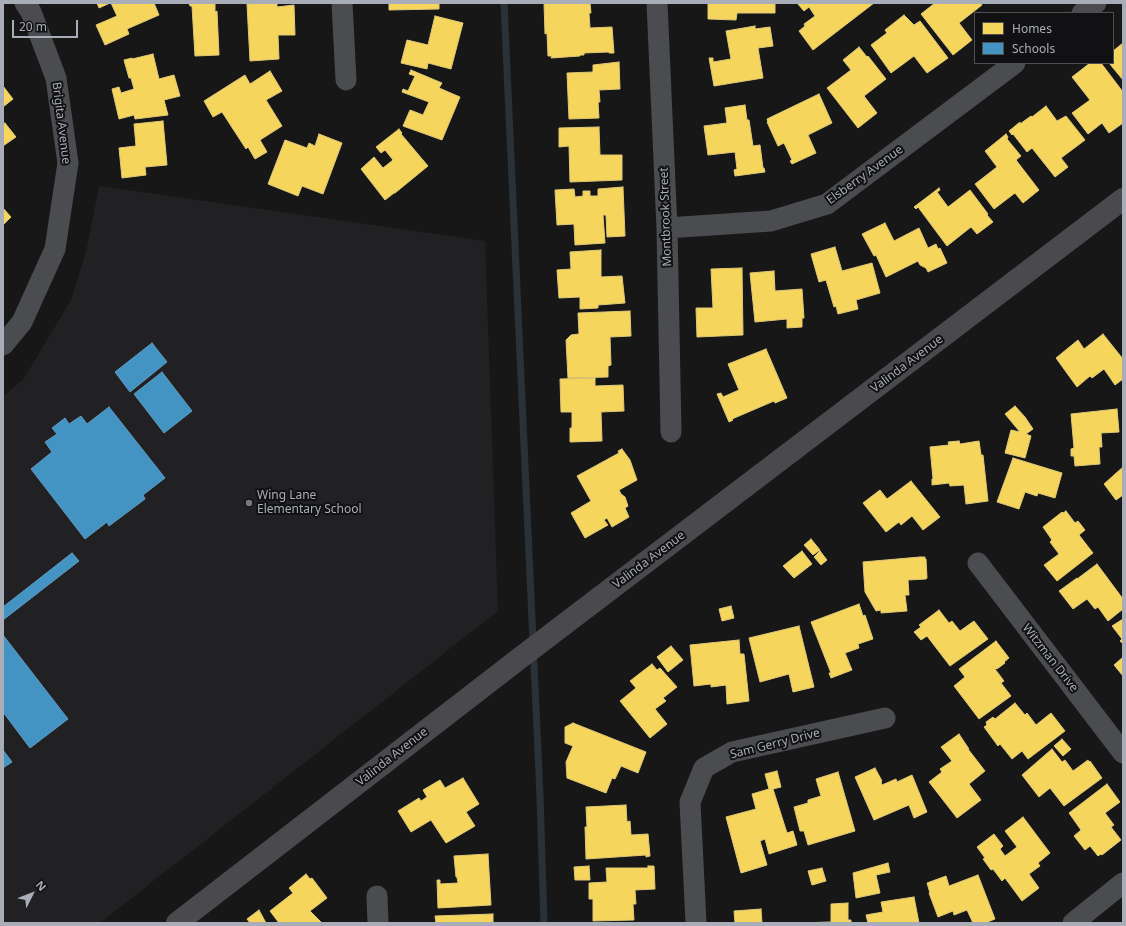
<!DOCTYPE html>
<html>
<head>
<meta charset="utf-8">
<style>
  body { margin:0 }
  #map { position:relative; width:1126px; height:926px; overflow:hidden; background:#171717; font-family:"Noto Sans",sans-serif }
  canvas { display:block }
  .frame { position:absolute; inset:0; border:4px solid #a8adb8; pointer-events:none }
  .legend { position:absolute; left:974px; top:12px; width:140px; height:52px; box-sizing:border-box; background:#111113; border:1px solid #4d4f55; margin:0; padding:5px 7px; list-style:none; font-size:12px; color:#a8adb8 }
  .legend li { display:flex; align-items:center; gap:8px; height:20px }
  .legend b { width:20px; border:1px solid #4d4f55 }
  .north { position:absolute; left:12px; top:874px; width:40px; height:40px; -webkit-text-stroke:3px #111113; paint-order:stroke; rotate:48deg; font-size:11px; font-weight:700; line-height:16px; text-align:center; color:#a8adb8 }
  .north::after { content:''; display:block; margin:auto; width:14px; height:18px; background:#a8adb8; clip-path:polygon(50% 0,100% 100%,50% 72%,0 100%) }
  .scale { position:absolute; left:12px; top:20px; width:66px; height:18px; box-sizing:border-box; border:2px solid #a8adb8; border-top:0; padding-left:5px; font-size:12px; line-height:14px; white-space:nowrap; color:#a8adb8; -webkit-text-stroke:3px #111113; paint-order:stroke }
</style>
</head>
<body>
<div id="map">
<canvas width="1126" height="926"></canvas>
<div class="frame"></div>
<ul class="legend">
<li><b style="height:11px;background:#f6d55c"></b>Homes</li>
<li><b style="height:11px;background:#4393c3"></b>Schools</li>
</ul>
<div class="north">N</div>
<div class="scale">20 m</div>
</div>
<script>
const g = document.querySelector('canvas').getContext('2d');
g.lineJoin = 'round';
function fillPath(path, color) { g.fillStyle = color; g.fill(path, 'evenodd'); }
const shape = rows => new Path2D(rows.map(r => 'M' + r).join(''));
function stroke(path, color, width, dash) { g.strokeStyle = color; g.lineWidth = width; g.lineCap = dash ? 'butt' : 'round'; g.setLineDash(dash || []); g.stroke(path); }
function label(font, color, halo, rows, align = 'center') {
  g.font = font + ' "Noto Sans",sans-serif'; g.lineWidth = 4; g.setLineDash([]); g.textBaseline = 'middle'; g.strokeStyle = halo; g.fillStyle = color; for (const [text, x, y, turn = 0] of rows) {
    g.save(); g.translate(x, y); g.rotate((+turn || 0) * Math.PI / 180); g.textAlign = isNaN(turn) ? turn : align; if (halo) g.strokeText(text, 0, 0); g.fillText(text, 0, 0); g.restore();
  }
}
fillPath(shape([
  [99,186,485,241,498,611,100,923,3,923,3,396,23,380,71,300,86,252]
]), '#212123');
const homes = shape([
  [97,3,110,3,99,8,97,3],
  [111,3,154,3,159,15,127,29,129,34,105,45,96,25,117,16,111,3],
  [189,3,215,3,215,12,217,11,219,55,195,56,192,6,190,6,189,3],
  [277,3,277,7,294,5,295,35,278,35,279,59,250,61,247,4,277,3],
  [389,3,439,3,439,9,389,10,389,3],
  [544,3,590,3,591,13,589,13,590,28,612,27,614,53,609,53,609,52,584,53,584,55,580,55,580,56,551,58,552,56,548,56,547,33,545,34,544,3],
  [708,3,775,3,775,13,737,13,736,20,708,19,708,3],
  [797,3,874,3,813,50,799,31,805,26,804,24,815,16,809,7,804,11,797,3],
  [935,3,981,3,982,5,959,23,972,40,953,55,921,14,935,3],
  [904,15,914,25,920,21,948,58,927,73,914,56,891,73,871,45,887,33,885,30,904,15],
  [435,16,463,23,451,69,428,63,427,69,401,63,407,40,428,45,435,16],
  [755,26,755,29,770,27,773,46,758,48,763,78,714,86,709,58,713,58,713,62,731,59,726,31,755,26],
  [1123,43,1123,80,1109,63,1113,63,1113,51,1123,43],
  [859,47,867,57,868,56,886,79,864,96,877,113,858,128,827,88,851,70,843,60,859,47],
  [153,54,159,79,174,75,180,96,164,100,168,115,135,119,134,115,119,119,112,89,119,87,121,93,134,89,131,78,129,78,124,60,132,58,132,59,153,54],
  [619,62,620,89,599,90,600,102,598,102,599,118,569,119,567,73,593,72,593,65,619,62],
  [1090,63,1101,63,1123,92,1123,123,1109,133,1102,123,1088,134,1072,113,1090,100,1072,77,1090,63],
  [411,70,442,83,439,88,460,97,442,140,403,126,410,110,423,115,429,102,402,92,403,89,408,91,415,76,409,74,411,70],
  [270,71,282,91,266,100,282,126,260,140,267,152,255,159,248,147,246,149,222,112,213,117,204,101,245,75,250,84,270,71],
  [3,86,13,99,3,107,3,86],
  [819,94,832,123,808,135,816,153,792,164,790,161,792,160,784,143,778,146,767,122,768,122,767,119,819,94],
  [745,105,747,120,749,120,753,146,760,145,763,168,764,168,765,172,735,176,734,170,737,169,735,152,708,155,704,126,727,123,725,108,745,105],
  [1046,106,1057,121,1066,116,1085,140,1061,158,1068,167,1055,177,1032,148,1027,152,1013,134,1012,135,1009,131,1020,122,1020,124,1031,116,1032,117,1046,106],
  [163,121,167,165,145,167,146,175,122,178,119,148,136,146,134,124,163,121],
  [5,123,16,137,3,146,3,124,5,123],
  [599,127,600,155,622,155,622,180,570,182,569,146,559,147,559,128,599,127],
  [399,129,402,133,401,134,428,166,395,193,394,193,385,200,361,169,374,157,383,168,393,160,385,150,381,153,376,147,399,129],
  [319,134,342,143,323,194,302,186,298,196,268,184,285,140,307,148,309,143,315,146,319,134],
  [1006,134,1008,137,1007,139,1021,156,1016,160,1039,190,1023,203,1015,193,994,209,975,184,997,167,985,151,1006,134],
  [623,187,625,236,607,237,606,215,603,215,605,243,575,245,574,224,557,225,555,190,574,189,575,197,583,196,583,191,590,191,590,196,598,196,598,189,623,187],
  [939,188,940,190,937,192,948,207,970,190,988,214,987,215,993,222,977,234,971,227,947,246,918,207,916,209,914,207,939,188],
  [3,208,11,217,3,225,3,208],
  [885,223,894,241,919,228,928,248,936,244,938,249,940,248,947,263,928,272,926,268,920,265,918,261,886,277,876,255,874,256,862,234,885,223],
  [835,247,842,271,872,263,880,293,856,300,858,309,838,314,836,306,834,307,826,280,819,282,811,254,835,247],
  [601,250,601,277,622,276,625,303,598,305,598,308,580,309,580,297,559,298,557,270,571,269,570,252,601,250],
  [742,268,743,335,697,337,696,308,713,308,711,269,742,268],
  [774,271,775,291,802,289,804,318,802,318,802,327,787,328,787,319,755,322,750,273,774,271],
  [630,311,631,336,610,337,611,365,608,366,608,377,568,378,566,340,571,335,579,334,578,313,630,311],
  [1103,334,1123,359,1123,379,1115,385,1104,369,1092,378,1090,376,1077,387,1056,358,1078,340,1084,349,1103,334],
  [766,349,787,398,775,403,774,401,732,419,733,420,729,422,717,394,721,393,723,397,739,390,728,364,766,349],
  [595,378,595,386,623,385,624,411,601,412,602,441,570,442,570,428,572,428,572,412,561,412,560,379,595,378],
  [1015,406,1025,417,1033,429,1026,434,1031,436,1025,458,1005,453,1011,430,1020,432,1005,414,1015,406],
  [1117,409,1119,432,1101,433,1102,447,1099,447,1100,464,1075,466,1074,456,1071,456,1071,449,1074,448,1071,414,1117,409],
  [959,441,960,444,979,441,981,455,983,455,988,501,966,504,964,485,950,486,949,483,932,485,932,479,933,479,930,447,949,445,948,442,959,441],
  [622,449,630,460,637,480,619,490,621,494,625,497,628,506,625,508,629,517,612,527,607,518,604,520,608,525,585,538,571,513,591,501,577,476,619,453,618,451,622,449],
  [1013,458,1062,473,1055,498,1038,493,1037,496,1025,492,1019,509,997,502,1013,458],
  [1123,467,1123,495,1116,500,1104,484,1123,467],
  [911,481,940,517,923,530,912,516,901,525,899,522,886,532,863,503,880,490,887,499,911,481],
  [1066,511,1075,523,1078,521,1085,530,1079,535,1093,553,1057,581,1044,565,1059,554,1050,542,1052,540,1043,527,1062,512,1063,513,1066,511],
  [811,539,820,550,813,555,804,545,811,539],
  [802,551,812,564,794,578,783,566,802,551],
  [820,551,827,560,821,565,814,557,820,551],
  [920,557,925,557,925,559,926,559,927,578,926,579,908,580,909,595,905,595,907,611,881,613,881,610,876,611,865,592,863,562,920,557],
  [1097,564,1123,599,1123,609,1108,621,1098,607,1095,609,1087,599,1073,609,1059,591,1077,578,1077,579,1097,564],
  [859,604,863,616,865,615,873,639,858,644,859,648,845,653,852,670,831,678,829,673,831,673,811,622,859,604],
  [731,606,734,618,722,621,719,609,731,606],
  [939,610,949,623,952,621,960,631,974,621,988,639,950,666,927,636,921,640,914,632,921,627,919,625,939,610],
  [1123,619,1123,644,1120,641,1122,639,1112,626,1123,619],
  [799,626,814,687,793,692,789,674,760,682,749,638,799,626],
  [739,640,740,654,744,654,749,701,727,704,726,685,711,687,711,684,694,686,690,645,739,640],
  [996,641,1009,658,1004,662,1005,663,997,669,996,668,995,669,1004,681,1001,683,1011,696,979,719,954,686,965,677,959,669,996,641],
  [671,646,683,660,668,672,657,657,671,646],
  [1123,657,1123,676,1114,665,1123,657],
  [652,664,657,670,660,668,677,687,663,698,666,701,655,709,667,724,650,738,620,701,636,688,630,681,652,664],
  [1015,703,1025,715,1027,713,1036,725,1051,713,1065,731,1028,759,1022,751,1012,759,1000,744,998,746,984,727,987,725,986,722,993,717,995,719,1015,703],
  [573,723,646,752,638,773,621,766,615,779,612,778,606,793,567,778,566,762,573,746,565,743,565,727,573,723],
  [959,734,969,749,968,749,985,771,969,784,981,800,957,818,929,782,942,772,940,769,952,761,941,747,959,734],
  [1062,739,1071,749,1063,756,1054,746,1062,739],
  [1052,749,1062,762,1065,760,1073,771,1088,760,1089,762,1090,761,1102,778,1064,806,1050,788,1039,797,1022,775,1052,749],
  [875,768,882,781,881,782,882,785,896,779,897,782,912,775,927,812,914,818,909,805,874,820,855,777,875,768],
  [777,771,781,787,773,789,787,833,793,831,797,845,769,854,765,839,760,841,767,865,741,873,726,817,756,809,752,794,769,789,765,774,777,771],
  [838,772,855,831,808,845,804,831,800,831,794,807,808,803,808,800,821,796,816,779,838,772],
  [463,778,479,804,466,812,475,826,446,843,431,820,411,832,398,811,419,798,421,801,427,797,423,790,440,780,445,788,463,778],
  [1107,784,1120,802,1105,813,1114,825,1111,827,1121,840,1102,855,1101,854,1098,856,1090,846,1085,850,1074,836,1081,830,1069,813,1107,784],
  [626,805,627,822,630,821,631,835,648,834,650,856,646,857,646,855,586,859,585,827,587,827,586,807,626,805],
  [1023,817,1050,853,1038,863,1040,866,1029,874,1039,888,1022,901,1005,878,1002,881,993,869,991,870,983,859,985,858,977,847,994,834,1003,846,1000,849,1005,856,1017,847,1005,831,1023,817],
  [488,854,491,905,438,908,437,880,440,880,440,884,458,883,457,877,456,877,454,856,488,854],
  [888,863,890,872,876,875,880,893,856,898,853,873,888,863],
  [589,866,590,880,575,880,574,867,589,866],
  [648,866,654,866,655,889,635,890,636,904,633,904,634,920,593,921,593,899,589,899,589,883,607,882,606,868,648,868,648,866],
  [822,868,826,881,812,885,808,871,822,868],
  [306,874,310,879,312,878,327,898,310,911,321,922,319,923,279,923,270,911,293,893,289,888,306,874],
  [978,875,995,919,985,923,973,923,967,910,954,915,953,911,938,917,929,893,930,893,927,883,946,876,949,886,978,875],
  [914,897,919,923,868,923,866,915,883,912,881,902,914,897],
  [848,903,848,920,851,920,851,923,798,923,831,922,831,904,848,903],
  [761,909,762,923,735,923,734,911,761,909],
  [259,910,266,923,250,923,247,919,259,910],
  [493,914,493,923,436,923,435,916,493,914]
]);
fillPath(homes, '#f6d55c');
stroke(homes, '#dfc978', 1);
const schools = shape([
  [152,343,167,362,130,392,115,372,152,343],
  [162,372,192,411,164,433,134,394,162,372],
  [109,407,165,478,143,495,145,499,109,526,107,522,85,539,31,469,52,452,45,442,57,434,52,428,65,418,69,424,81,416,87,424,109,407],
  [72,553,79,561,3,620,3,607,72,553],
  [3,635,68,719,30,748,3,712,3,635],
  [3,750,12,762,3,768,3,750]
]);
fillPath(schools, '#4393c3');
stroke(schools, '#619bc0', 1);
stroke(shape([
  [504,3,540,796,544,923]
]), '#2a3239', 7);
stroke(shape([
  [342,3,346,80],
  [657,3,667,228,671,432],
  [1082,13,1096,3],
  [667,228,771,221,827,204,1015,63],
  [3,345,22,322,55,249,68,163,56,78,31,12,25,3],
  [978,563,1123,753],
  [377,896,378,923],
  [696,923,690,802,704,768,732,752,885,718],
  [1073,923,1123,883]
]), '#4b4c50', 21);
stroke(shape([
  [177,923,520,658,1123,199]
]), '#4a4a4e', 22);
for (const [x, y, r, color] of [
  [249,503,4,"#757880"]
]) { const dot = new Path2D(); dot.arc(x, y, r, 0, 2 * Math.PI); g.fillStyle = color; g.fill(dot); stroke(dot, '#111113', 1.5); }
label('12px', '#a8adb8', '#111113', [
  ["Brigita Avenue",61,123,83],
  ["Elsberry Avenue",865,175,-36],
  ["Montbrook Street",666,217,-92],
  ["Valinda Avenue",907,364,-37],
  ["Valinda Avenue",649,560,-37],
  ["Witzman Drive",1050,658,52],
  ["Sam Gerry Drive",775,744,-14],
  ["Valinda Avenue",392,757,-38]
]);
label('12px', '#a8adb8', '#111113', [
  ["Wing Lane",257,496],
  ["Elementary School",257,510]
], 'left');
</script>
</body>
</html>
